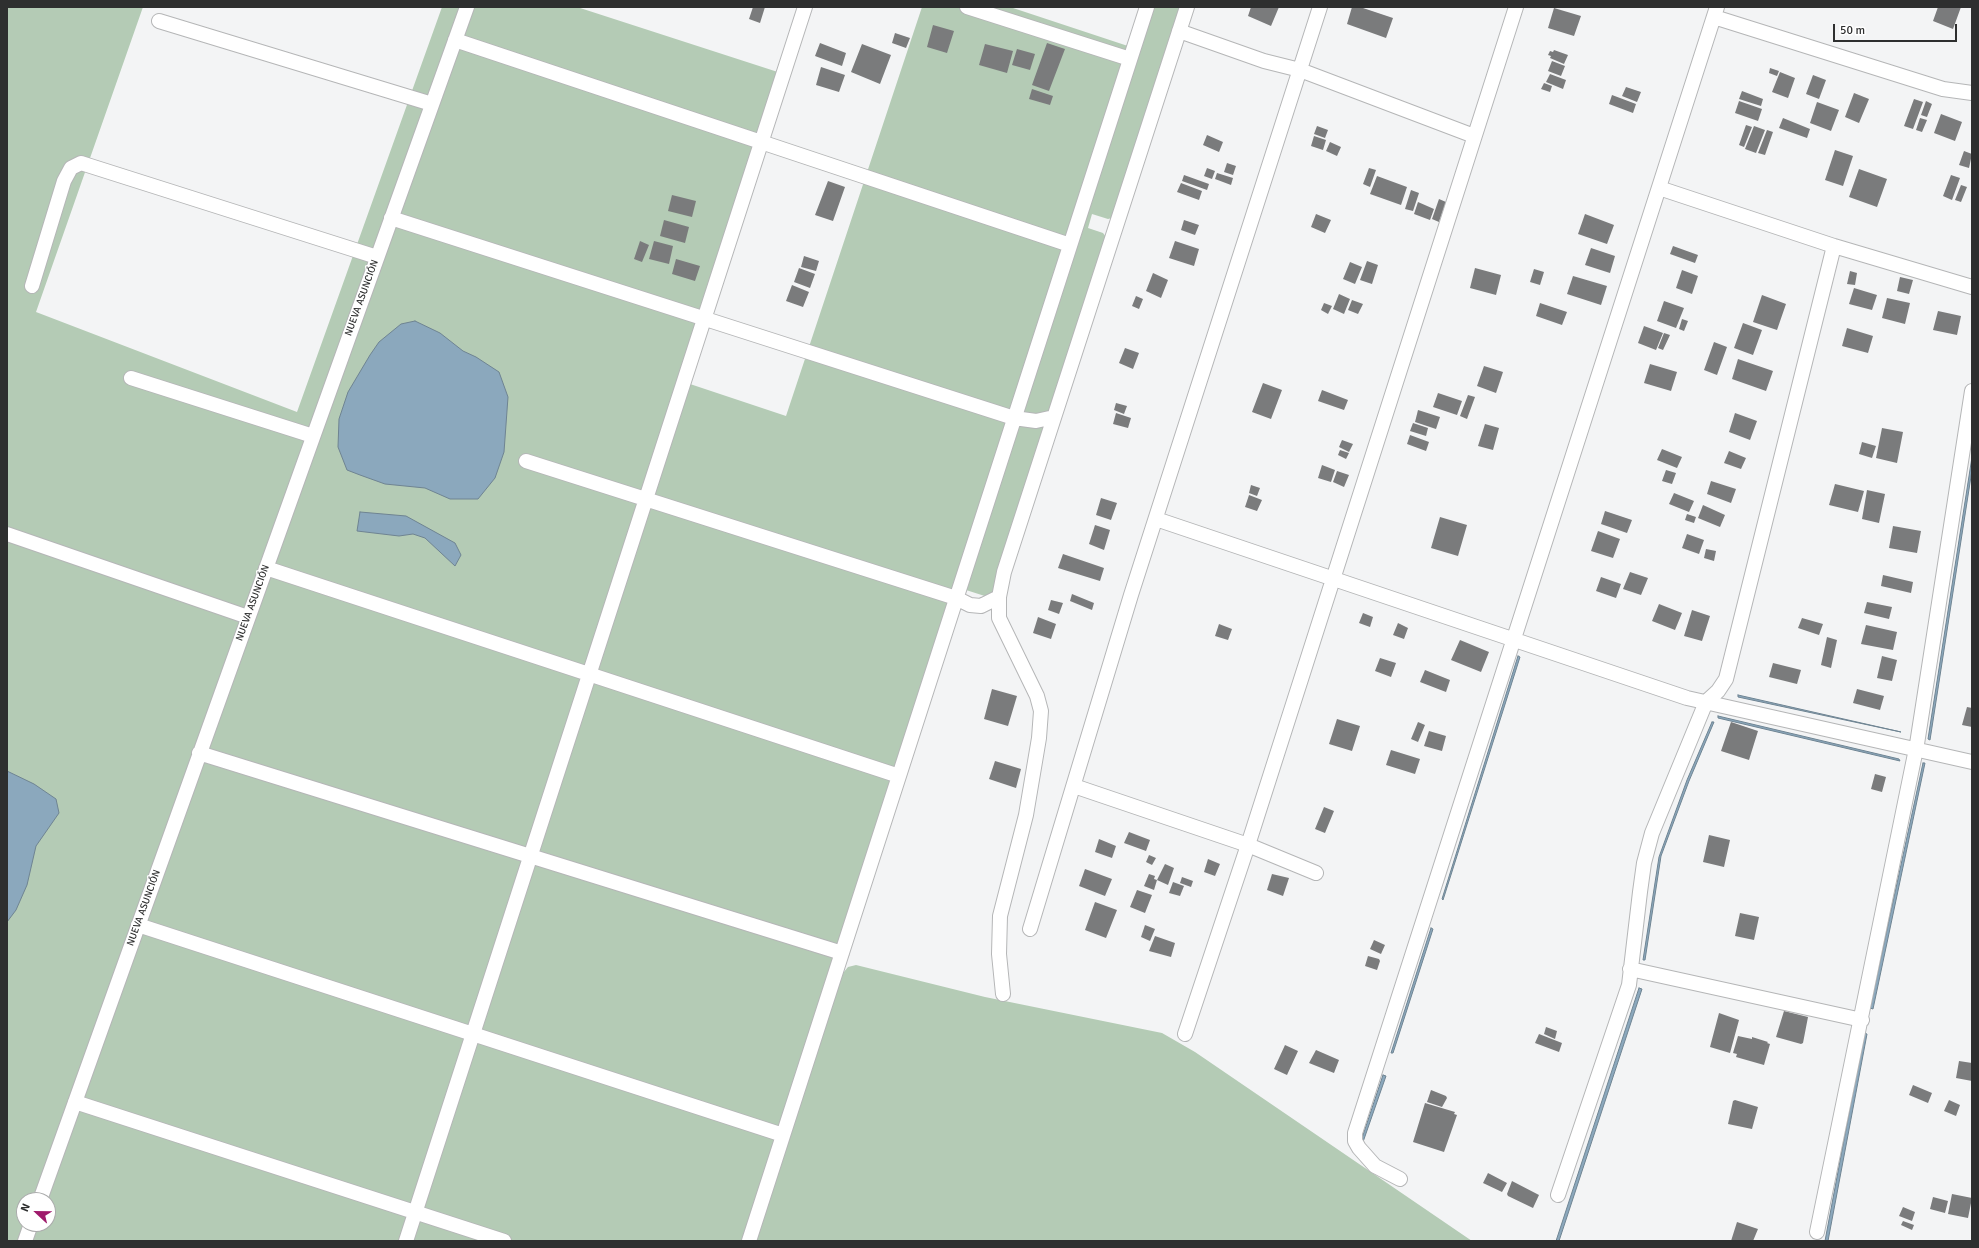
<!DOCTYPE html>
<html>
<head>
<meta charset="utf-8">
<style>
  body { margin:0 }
  #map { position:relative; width:1979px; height:1248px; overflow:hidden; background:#f3f4f5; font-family:Signika,sans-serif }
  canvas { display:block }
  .frame { position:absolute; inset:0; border:8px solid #2e2f2f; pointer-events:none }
  .north { position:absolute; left:16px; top:1192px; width:40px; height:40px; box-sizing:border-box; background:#fff; border:1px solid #abacac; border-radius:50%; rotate:292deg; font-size:11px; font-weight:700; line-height:16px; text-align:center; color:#2e2f2f }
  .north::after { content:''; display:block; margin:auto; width:14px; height:18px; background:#9f1b6c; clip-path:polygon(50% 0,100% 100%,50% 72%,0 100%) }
  .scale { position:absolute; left:1833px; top:24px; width:124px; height:18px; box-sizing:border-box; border:2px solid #2e2f2f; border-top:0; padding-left:5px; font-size:12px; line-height:14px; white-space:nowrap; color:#2e2f2f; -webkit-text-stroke:3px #fff; paint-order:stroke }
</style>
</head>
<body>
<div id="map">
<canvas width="1979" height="1248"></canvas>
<div class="frame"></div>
<div class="north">N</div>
<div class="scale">50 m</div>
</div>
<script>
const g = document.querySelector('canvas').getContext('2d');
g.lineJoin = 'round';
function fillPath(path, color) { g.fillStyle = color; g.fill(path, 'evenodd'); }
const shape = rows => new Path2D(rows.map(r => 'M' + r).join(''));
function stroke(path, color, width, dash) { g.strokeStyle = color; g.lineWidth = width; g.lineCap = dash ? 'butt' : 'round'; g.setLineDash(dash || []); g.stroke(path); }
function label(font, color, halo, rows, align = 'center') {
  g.font = font + ' Signika,sans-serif'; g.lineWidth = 3; g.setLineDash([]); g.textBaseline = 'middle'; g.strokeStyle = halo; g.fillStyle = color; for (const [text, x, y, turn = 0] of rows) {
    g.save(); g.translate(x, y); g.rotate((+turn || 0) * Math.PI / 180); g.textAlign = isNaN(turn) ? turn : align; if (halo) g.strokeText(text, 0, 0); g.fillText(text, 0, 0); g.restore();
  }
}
fillPath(shape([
  [7,7,143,7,36,312,297,412,442,7,577,7,787,75,681,381,786,416,922,7,1010,7,1140,50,1154,7,1181,7,1112,218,1108,219,1092,214,1088,228,1103,233,1106,237,998,569,991,598,966,590,750,1241,7,1241],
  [24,1200,48,1200,48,1224,24,1224],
  [856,965,985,997,1162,1033,1195,1052,1472,1241,752,1241,843,973,848,967]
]), '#b4cbb5');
const water = shape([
  [415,321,440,333,463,351,476,357,499,372,508,397,504,452,495,478,478,499,450,499,425,488,385,484,360,475,347,470,338,447,339,419,348,392,370,355,379,342,401,324,415,321],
  [1972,457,1972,470,1930,740,1928,739,1972,457],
  [360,512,406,516,455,543,461,555,455,566,425,538,413,534,399,536,357,531,360,512],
  [1518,656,1520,657,1443,900,1442,899,1518,656],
  [1738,695,1901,732,1738,697,1738,695],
  [1718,716,1899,759,1900,761,1718,718,1718,716],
  [1712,722,1714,722,1689,781,1661,856,1645,960,1643,960,1659,857,1687,780,1712,722],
  [1923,763,1925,763,1873,1009,1870,1008,1923,763],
  [7,771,34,784,56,799,59,813,36,846,27,885,16,910,7,922,7,771],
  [1431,928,1433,929,1393,1053,1391,1053,1431,928],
  [1639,988,1642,989,1559,1241,1556,1241,1639,988],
  [1864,1033,1867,1034,1828,1241,1825,1241,1864,1033],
  [1383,1075,1386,1076,1363,1142,1361,1141,1383,1075]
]);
fillPath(water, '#8ba8bd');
stroke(water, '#6f8492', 1);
fillPath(shape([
  [753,7,765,7,760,23,749,19],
  [1251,7,1279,7,1271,26,1248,16],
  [1352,7,1360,7,1393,18,1386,38,1347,24],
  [1938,7,1961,7,1953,29,1933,21],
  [1554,8,1581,16,1574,36,1548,28],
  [933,25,954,31,947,53,927,47],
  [895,33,910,38,906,48,892,43],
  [820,43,846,53,842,66,815,56],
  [1047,43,1065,49,1049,91,1032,85],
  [862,44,891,55,880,84,851,72],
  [985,44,1013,51,1007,73,979,65],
  [1017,49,1035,54,1030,70,1012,65],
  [1554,50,1568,55,1564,64,1550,58,1551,56,1548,55,1550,51,1553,52],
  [1552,61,1565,66,1561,76,1548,71],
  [821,67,845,75,839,92,816,85],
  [1770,68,1779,71,1777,76,1769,73],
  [1780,72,1795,78,1788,98,1772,92],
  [1550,74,1566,80,1563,89,1546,82],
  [1813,75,1826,80,1819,99,1806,94],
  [1544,83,1552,86,1550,92,1541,89],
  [1626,87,1641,92,1637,102,1622,96],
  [1032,89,1053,96,1050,105,1029,99],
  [1742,91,1763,99,1761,106,1739,99],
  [1854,93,1869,99,1859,123,1845,117],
  [1612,95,1636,104,1633,113,1609,104],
  [1914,99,1923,102,1913,129,1904,126],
  [1739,101,1762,109,1758,121,1735,113],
  [1926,101,1932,104,1927,117,1921,115],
  [1817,102,1839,110,1831,131,1810,123],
  [1941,114,1962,122,1955,141,1934,133],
  [1783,118,1810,129,1807,138,1779,128],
  [1920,118,1927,120,1922,132,1916,130],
  [1746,125,1752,127,1744,147,1739,145],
  [1317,126,1328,130,1325,138,1314,134],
  [1754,126,1765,130,1756,153,1745,149],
  [1767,130,1773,132,1765,155,1758,153],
  [1207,135,1223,142,1219,152,1203,145],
  [1314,136,1326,140,1323,150,1311,146],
  [1330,142,1341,147,1337,156,1326,151],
  [1835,150,1853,156,1843,186,1825,180],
  [1964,151,1972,154,1969,168,1959,165],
  [1227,163,1236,166,1233,175,1224,172],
  [1207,168,1215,171,1212,179,1204,176],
  [1369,168,1376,170,1370,187,1363,184],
  [1859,169,1887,179,1877,207,1849,197],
  [1217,173,1233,178,1231,185,1215,179],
  [1184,175,1209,184,1207,190,1182,181],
  [1951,175,1960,178,1952,200,1943,196],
  [1377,176,1407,187,1401,205,1370,194],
  [828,181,845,187,833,221,815,215],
  [1181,183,1202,191,1199,200,1177,192],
  [1961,185,1967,187,1961,202,1955,200],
  [1411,190,1419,193,1413,211,1405,209],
  [672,195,696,201,692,217,668,211],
  [1439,199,1446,202,1439,222,1432,219],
  [1418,202,1434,209,1430,220,1414,214],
  [1316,214,1331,220,1325,233,1311,227],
  [1585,214,1614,225,1607,244,1578,234],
  [664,220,689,227,685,243,660,236],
  [1184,220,1199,225,1195,235,1181,230],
  [640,241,649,245,642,262,634,259],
  [654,241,673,246,669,264,649,259],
  [1175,241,1199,249,1194,266,1169,258],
  [1673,246,1698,255,1695,263,1670,254],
  [1591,248,1615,256,1610,273,1585,265],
  [804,256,819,261,816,271,801,267],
  [676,259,700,266,695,281,672,274],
  [1367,261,1378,265,1372,284,1360,280],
  [1350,262,1362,267,1355,284,1343,279],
  [799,268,815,274,810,288,794,282],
  [1475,268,1501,275,1496,295,1470,288],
  [1534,269,1544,272,1540,285,1530,282],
  [1682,270,1698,276,1692,294,1676,288],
  [1850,271,1857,273,1855,285,1847,284],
  [1153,273,1168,280,1161,298,1146,291],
  [1573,276,1607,286,1601,305,1567,294],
  [1900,277,1913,280,1909,294,1897,291],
  [792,285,809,292,803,307,786,301],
  [1854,288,1877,295,1872,310,1849,304],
  [1339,294,1350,299,1344,314,1333,309],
  [1762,295,1786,304,1777,330,1753,322],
  [1136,296,1143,299,1139,309,1132,306],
  [1887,298,1910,303,1905,324,1882,318],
  [1352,300,1363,304,1358,314,1348,310],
  [1664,301,1684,308,1676,328,1657,321],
  [1324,303,1332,306,1328,314,1321,310],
  [1540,303,1567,312,1562,325,1536,316],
  [1938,311,1961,316,1957,335,1933,330],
  [1682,319,1688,321,1684,331,1679,329],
  [1743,323,1762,330,1753,355,1734,348],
  [1644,326,1663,333,1656,350,1638,343],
  [1847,328,1873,336,1868,353,1842,346],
  [1664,333,1670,335,1663,350,1658,348],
  [1714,342,1727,347,1717,375,1704,370],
  [1125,348,1139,353,1133,369,1119,363],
  [1738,359,1773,371,1766,391,1732,379],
  [1650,364,1677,372,1671,391,1644,383],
  [1484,366,1503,372,1496,393,1477,386],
  [1263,383,1282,390,1271,419,1252,412],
  [1322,390,1348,400,1344,410,1318,401],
  [1438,393,1462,401,1457,415,1433,407],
  [1468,395,1475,397,1467,419,1460,416],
  [1116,403,1127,406,1124,414,1114,410],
  [1418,410,1440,417,1436,429,1415,422],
  [1116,413,1131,418,1128,428,1113,424],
  [1735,413,1757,421,1750,440,1729,432],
  [1413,423,1428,428,1426,436,1410,431],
  [1485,424,1499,428,1493,450,1478,446],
  [1882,428,1903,432,1897,463,1876,458],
  [1410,435,1429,442,1426,451,1407,444],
  [1342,440,1353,444,1349,452,1339,447],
  [1862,442,1876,446,1872,458,1859,454],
  [1662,449,1682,457,1677,468,1657,460],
  [1340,450,1349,453,1346,459,1338,455],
  [1729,451,1746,458,1741,469,1724,463],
  [1322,465,1335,470,1331,482,1318,478],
  [1666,470,1676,473,1672,484,1662,481],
  [1337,471,1349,475,1344,487,1333,482],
  [1711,481,1736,489,1731,503,1707,494],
  [1835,484,1864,491,1858,512,1829,505],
  [1251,485,1260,488,1257,496,1249,493],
  [1867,490,1885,494,1879,523,1862,519],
  [1674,493,1694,501,1689,512,1669,504],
  [1249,495,1262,500,1257,511,1245,507],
  [1101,498,1117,503,1111,520,1096,515],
  [1703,505,1725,515,1720,527,1698,518],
  [1605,511,1632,520,1627,533,1601,524],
  [1687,514,1696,517,1694,523,1685,520],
  [1440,517,1467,525,1458,556,1431,548],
  [1095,525,1110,530,1104,550,1089,544],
  [1893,526,1921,531,1917,553,1889,548],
  [1598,531,1620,539,1613,558,1591,551],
  [1687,534,1704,540,1699,554,1682,548],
  [1706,549,1716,551,1714,561,1704,558],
  [1063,554,1104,568,1100,581,1058,568],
  [1630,572,1648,578,1641,595,1623,589],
  [1883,575,1913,582,1911,593,1881,586],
  [1601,577,1621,584,1616,598,1596,591],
  [1072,594,1094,603,1092,610,1070,601],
  [1051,600,1063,603,1059,614,1048,610],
  [1867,602,1892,607,1889,619,1864,613],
  [1659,604,1682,613,1675,630,1652,621],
  [1692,610,1710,616,1702,641,1684,636],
  [1363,613,1373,617,1370,627,1359,623],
  [1038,617,1056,624,1051,639,1033,633],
  [1802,618,1823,624,1819,635,1798,628],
  [1398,623,1408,628,1404,639,1393,635],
  [1219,624,1232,629,1228,640,1215,636],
  [1866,625,1897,632,1893,650,1861,644],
  [1827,637,1837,640,1831,668,1821,665],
  [1460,640,1489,652,1481,672,1451,660],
  [1882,656,1897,660,1892,681,1877,678],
  [1380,658,1396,663,1391,677,1375,671],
  [1773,663,1801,670,1797,684,1769,677],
  [1425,670,1450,680,1446,692,1420,682],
  [992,689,1017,696,1008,726,984,719],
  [1857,689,1884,696,1880,710,1853,703],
  [1967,707,1972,708,1972,727,1962,725],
  [1337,719,1360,726,1352,751,1329,744],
  [1418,722,1425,725,1418,742,1411,739],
  [1731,722,1758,731,1749,760,1721,751],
  [1429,731,1446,736,1442,751,1424,746],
  [1391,750,1420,759,1415,774,1386,765],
  [995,761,1021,769,1016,788,989,779],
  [1875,774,1886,777,1882,792,1871,789],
  [1324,807,1334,811,1325,833,1315,829],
  [1129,832,1150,840,1146,851,1124,843],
  [1709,835,1730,840,1724,867,1703,862],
  [1099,839,1116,846,1112,858,1095,852],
  [1149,855,1156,858,1152,865,1146,862],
  [1208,859,1220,864,1215,876,1204,872],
  [1165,864,1174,868,1168,885,1157,880],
  [1085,869,1112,879,1105,896,1079,886],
  [1149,874,1155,876,1154,879,1157,880,1154,890,1144,886],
  [1272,874,1289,878,1283,896,1267,890],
  [1182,877,1193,881,1191,887,1180,883],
  [1173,882,1184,886,1180,896,1169,893],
  [1137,890,1152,895,1145,913,1130,907],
  [1095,902,1117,910,1106,938,1085,930],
  [1740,913,1759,917,1754,940,1735,936],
  [1145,925,1155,929,1150,941,1141,937],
  [1155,936,1175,943,1171,957,1149,951],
  [1374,940,1385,945,1381,954,1370,949],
  [1368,956,1379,959,1380,961,1377,970,1365,966],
  [1784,1011,1808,1017,1803,1043,1801,1044,1776,1037],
  [1719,1013,1739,1020,1730,1053,1710,1047],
  [1546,1027,1557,1031,1555,1039,1544,1034],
  [1539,1034,1562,1043,1559,1052,1535,1043],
  [1738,1036,1752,1039,1752,1037,1768,1042,1767,1043,1770,1044,1764,1065,1736,1057,1737,1054,1733,1053],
  [1285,1045,1298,1051,1287,1075,1274,1069],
  [1316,1050,1339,1060,1334,1073,1309,1063],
  [1959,1061,1972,1063,1972,1081,1956,1078],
  [1913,1085,1932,1093,1928,1103,1909,1095],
  [1431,1090,1446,1096,1447,1098,1442,1107,1427,1102],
  [1735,1100,1758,1107,1752,1129,1728,1124,1733,1101],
  [1949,1100,1960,1105,1956,1116,1944,1111],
  [1425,1103,1455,1112,1454,1114,1457,1115,1444,1152,1413,1142],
  [1488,1173,1507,1183,1502,1192,1483,1183],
  [1512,1181,1539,1195,1533,1208,1508,1196,1507,1194],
  [1952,1194,1972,1198,1968,1218,1948,1214],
  [1933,1197,1948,1201,1945,1213,1930,1209],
  [1903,1207,1915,1212,1912,1221,1899,1216],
  [1903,1221,1914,1225,1912,1230,1901,1225],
  [1737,1222,1758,1229,1753,1241,1731,1241]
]), '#7a7b7c');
const street = shape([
  [967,7,1130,59],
  [1714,17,1943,89,1972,93],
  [159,21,432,104],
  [1179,31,1264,61,1300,70,1474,136],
  [455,40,1070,245],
  [1659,188,1834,246,1972,287],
  [391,218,1014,418,1036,421,1054,417],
  [32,286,64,181,71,168,81,163,377,257],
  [131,378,313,436],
  [526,461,956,598,970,605,981,606,999,597],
  [1156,519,1687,698,1972,762],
  [7,534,248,617],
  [266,568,899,776],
  [199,753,842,953],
  [1074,786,1248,845,1316,873],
  [138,925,783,1135],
  [1030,929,1131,595,1320,7],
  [1630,969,1862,1020],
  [1003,994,999,954,1000,916,1026,815,1039,738,1041,711,1037,696,999,618,999,597,1004,572,1187,7],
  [1185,1034,1248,845,1516,7],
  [75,1102,504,1241],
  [1400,1179,1375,1166,1359,1148,1355,1141,1355,1133,1717,7],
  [1558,1195,1629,985,1640,892,1644,863,1652,833,1706,702,1718,691,1726,679,1834,246],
  [40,1200,467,7],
  [1817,1232,1917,744,1972,391],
  [25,1241,31,1224],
  [406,1241,805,7],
  [749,1241,1147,7]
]);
stroke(street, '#b5b6b7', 16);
stroke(street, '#fff', 14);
label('10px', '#2e2f2f', '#fff', [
  ["NUEVA ASUNCIÓN",362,298,-70],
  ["NUEVA ASUNCIÓN",253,603,-70],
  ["NUEVA ASUNCIÓN",144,908,-70]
]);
</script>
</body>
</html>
